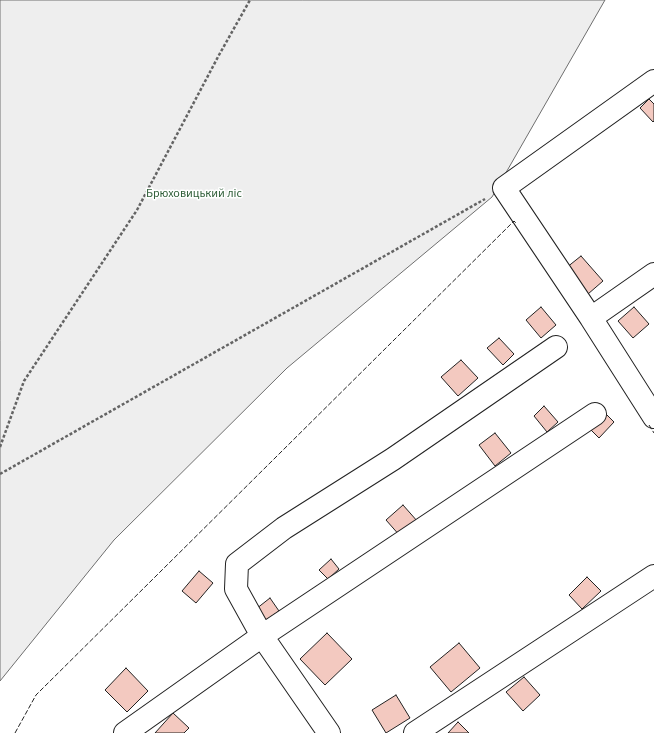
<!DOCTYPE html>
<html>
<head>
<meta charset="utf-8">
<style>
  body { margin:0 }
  canvas { display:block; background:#fff }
</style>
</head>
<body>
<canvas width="654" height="733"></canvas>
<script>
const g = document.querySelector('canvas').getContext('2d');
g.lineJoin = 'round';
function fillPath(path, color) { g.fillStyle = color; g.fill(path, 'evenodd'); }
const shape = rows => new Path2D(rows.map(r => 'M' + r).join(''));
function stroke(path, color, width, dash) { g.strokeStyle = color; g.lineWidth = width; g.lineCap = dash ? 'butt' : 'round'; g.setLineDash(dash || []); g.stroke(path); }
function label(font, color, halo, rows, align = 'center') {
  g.font = font + ' "Source Sans 3",sans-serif'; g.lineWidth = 3; g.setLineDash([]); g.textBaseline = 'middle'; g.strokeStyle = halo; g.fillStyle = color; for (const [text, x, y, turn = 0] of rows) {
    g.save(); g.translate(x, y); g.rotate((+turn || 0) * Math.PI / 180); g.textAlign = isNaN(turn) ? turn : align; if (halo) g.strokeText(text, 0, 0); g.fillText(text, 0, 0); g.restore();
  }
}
const green = shape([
  [0,0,605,0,492,197,287,368,114,540,0,681,0,0]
]);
fillPath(green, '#eee');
stroke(green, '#6f6f6f', 1);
const building = shape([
  [649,99,654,104,654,121,653,122,640,108,649,99],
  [581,256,603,281,588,294,566,268,581,256],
  [541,307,556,325,541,338,526,320,541,307],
  [634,307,649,324,633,338,618,321,634,307],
  [499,338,514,354,503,365,487,348,499,338],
  [461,360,478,378,458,396,441,377,461,360],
  [544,406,558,422,547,432,534,416,544,406],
  [604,412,614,422,599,438,589,428,604,412],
  [495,433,511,453,495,466,479,445,495,433],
  [403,505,418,522,401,537,386,520,403,505],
  [331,559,339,569,328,579,319,570,331,559],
  [199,571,213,583,196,603,182,591,199,571],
  [587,577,601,591,582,609,569,595,587,577],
  [270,598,279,611,265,621,256,609,270,598],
  [327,633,352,659,325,685,300,659,327,633],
  [459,643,480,668,451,692,430,667,459,643],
  [126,668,148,691,127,712,105,690,126,668],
  [524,677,540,695,523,711,506,692,524,677],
  [396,695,410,718,386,733,372,710,396,695],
  [173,713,189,728,184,733,155,733,173,713],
  [458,722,469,733,448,733,458,722]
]);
fillPath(building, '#f3c9c0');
stroke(building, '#222', 1);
const minor = shape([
  [654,274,591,318,654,417],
  [591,318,504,188,654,81],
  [125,733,262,636,595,414],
  [329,733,262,636,236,589,237,564,284,528,393,459,556,347],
  [415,733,654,576]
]);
stroke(minor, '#222', 24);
stroke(shape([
  [0,447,24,381,137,210,219,55,250,0],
  [0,474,485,199]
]), '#646464', 2.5, [3, 2]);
stroke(minor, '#fff', 22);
stroke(shape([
  [649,425,654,433],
  [15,733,36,695,514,221,516,223]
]), '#222', 1, [5, 2]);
label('12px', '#2f5e38', '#fff', [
  ["Брюховицький ліс",194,194]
]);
</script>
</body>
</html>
